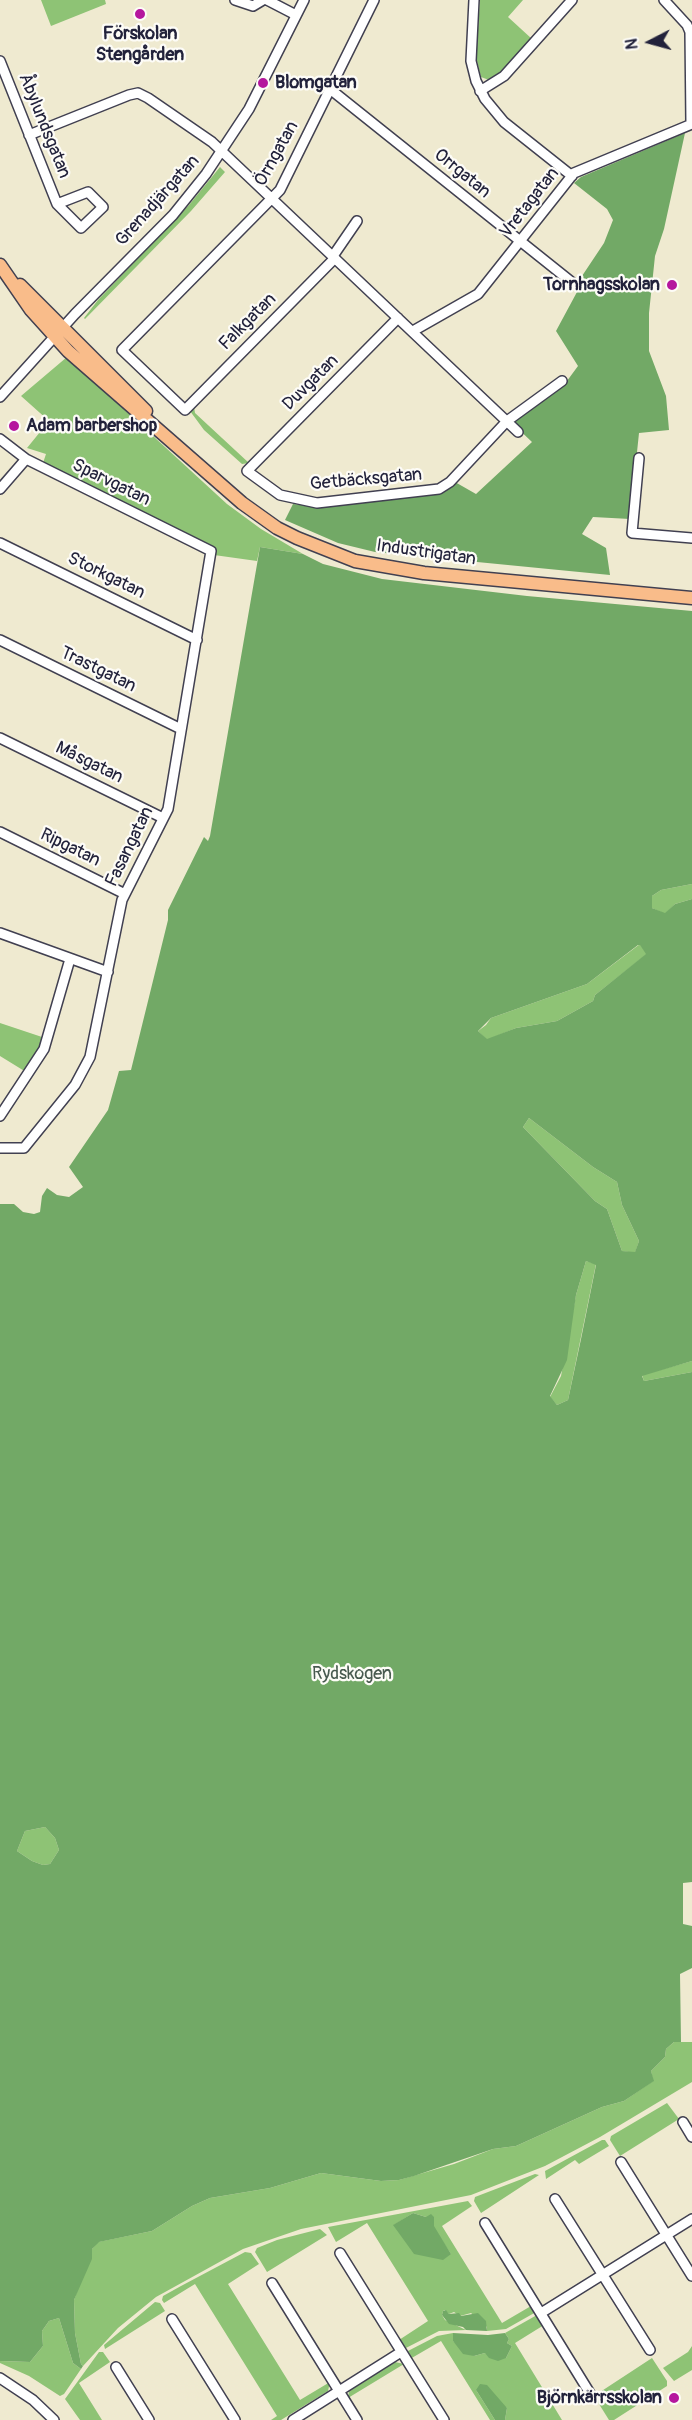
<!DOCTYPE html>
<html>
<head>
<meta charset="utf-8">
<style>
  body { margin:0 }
  #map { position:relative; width:692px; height:2420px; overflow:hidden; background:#efead0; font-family:Pangolin,sans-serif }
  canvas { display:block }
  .north { position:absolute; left:620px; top:12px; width:60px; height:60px; -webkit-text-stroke:4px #fdfcf7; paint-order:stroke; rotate:264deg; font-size:16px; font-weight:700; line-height:24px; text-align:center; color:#22223b }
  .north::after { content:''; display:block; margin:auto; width:21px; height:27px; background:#22223b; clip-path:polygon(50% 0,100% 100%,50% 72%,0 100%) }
</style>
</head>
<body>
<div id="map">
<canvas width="692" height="2420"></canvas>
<div class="north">N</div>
</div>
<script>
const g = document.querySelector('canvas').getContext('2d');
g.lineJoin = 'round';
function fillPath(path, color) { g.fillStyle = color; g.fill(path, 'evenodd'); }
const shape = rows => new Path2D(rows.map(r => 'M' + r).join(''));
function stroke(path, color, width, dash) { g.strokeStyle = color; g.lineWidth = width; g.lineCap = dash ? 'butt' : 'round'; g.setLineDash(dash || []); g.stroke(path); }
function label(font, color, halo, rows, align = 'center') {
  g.font = font + ' Pangolin,sans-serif'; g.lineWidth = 4.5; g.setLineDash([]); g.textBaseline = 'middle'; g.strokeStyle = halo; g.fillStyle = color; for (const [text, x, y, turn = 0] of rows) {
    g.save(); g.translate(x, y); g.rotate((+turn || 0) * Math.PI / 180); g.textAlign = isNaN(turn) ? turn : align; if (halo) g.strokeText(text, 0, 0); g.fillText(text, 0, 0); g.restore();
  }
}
fillPath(shape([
  [41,0,105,0,106,4,51,26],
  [480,0,523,0,508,17,532,39,498,76,489,80,481,77,476,57],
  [220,167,225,172,191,211,85,319,84,318,98,300,189,205],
  [67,357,227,504,261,529,303,554,260,547,257,561,214,555,215,548,43,463,46,454,27,448,49,421,21,396],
  [194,407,195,413,249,463,242,464,204,430,190,411],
  [692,884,692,899,675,904,665,914,652,908,652,896,661,890],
  [640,944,647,954,595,995,593,1001,557,1021,516,1028,487,1040,478,1031,486,1025,491,1018,587,984],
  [0,1023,45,1038,26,1072,0,1056],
  [529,1118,593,1167,617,1182,622,1205,639,1241,635,1253,622,1251,607,1209,595,1201,523,1127],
  [586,1261,596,1264,568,1400,557,1405,550,1397,561,1376,576,1295],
  [692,1361,692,1372,644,1381,642,1375],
  [45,1827,55,1838,59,1850,50,1864,43,1865,32,1861,17,1851,25,1831],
  [674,2042,692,2042,692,2082,600,2137,545,2166,471,2195,301,2229,243,2249,156,2297,118,2328,83,2366,81,2364,75,2333,74,2300,92,2249,98,2242,152,2231,192,2206,210,2198,270,2188,321,2173,381,2181,399,2180,454,2164,493,2149,516,2146,602,2107,624,2101,653,2081,651,2071,665,2057,666,2049],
  [667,2103,679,2119,620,2156,610,2140,611,2136],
  [602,2140,605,2140,609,2146,579,2164,575,2160,546,2179,545,2171],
  [535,2174,539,2175,481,2213,474,2201,475,2197],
  [468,2201,472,2206,442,2226,502,2323,531,2306,536,2312,506,2329,487,2331,487,2327,471,2313,460,2316,454,2312,449,2314,445,2310,443,2311,442,2315,445,2320,466,2330,439,2331,404,2349,399,2340,428,2321,367,2223,336,2242,328,2227],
  [413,2213,426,2217,451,2254,394,2225],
  [320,2229,327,2235,267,2272,255,2252,257,2248,277,2240],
  [245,2252,251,2253,259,2264,228,2284,300,2400,330,2382,328,2391,281,2420,271,2420,277,2416,195,2284,164,2303,162,2300,163,2296,181,2286],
  [155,2302,160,2303,165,2311,105,2349,104,2345],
  [537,2315,544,2325,515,2343,562,2420,505,2420,507,2408,476,2390,495,2420,490,2420,441,2341,410,2359,406,2352,437,2336,453,2333,453,2341,474,2356,485,2353,506,2358,512,2346,507,2343,509,2339,505,2333],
  [59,2318,73,2363,81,2369,64,2394,60,2396,29,2376,0,2363,0,2361,30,2362,43,2346,42,2331,49,2321],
  [692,2346,692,2370,674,2381,663,2368,688,2352],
  [99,2352,103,2352,110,2362,79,2383,102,2420,80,2420,65,2399],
  [652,2358,667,2381,667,2386,614,2420,609,2420,594,2396],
  [395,2362,404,2364,348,2398,349,2391]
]), '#8ec375');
fillPath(shape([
  [685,133,664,229,655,256,649,313,649,351,666,396,669,430,639,433,630,519,593,517,582,534,606,548,610,575,375,552,338,543,285,520,293,504,310,506,338,506,439,494,455,482,476,494,532,442,511,422,564,385,578,366,556,331,577,292,578,282,604,243,613,220,607,209,574,183,581,177],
  [260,547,303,554,323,564,382,579,527,596,692,611,692,884,661,890,652,896,652,908,665,913,675,904,692,899,692,1361,642,1376,644,1381,692,1372,692,1882,683,1883,683,1924,692,1926,692,1968,680,1974,681,2042,674,2042,666,2049,665,2057,651,2071,654,2081,624,2101,602,2107,516,2146,493,2149,414,2176,399,2180,381,2181,321,2173,270,2188,210,2198,192,2206,152,2231,99,2242,92,2249,92,2259,74,2300,75,2333,81,2364,83,2366,81,2369,73,2363,59,2318,49,2321,42,2331,43,2346,30,2362,0,2361,0,1204,14,1204,23,1212,34,1214,40,1212,42,1196,47,1188,57,1195,69,1197,83,1187,69,1167,108,1110,119,1071,131,1070,168,920,168,910,204,837,208,841,210,836],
  [638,945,640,945,646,954,595,995,593,1001,557,1021,516,1028,487,1039,478,1031,491,1018,587,984],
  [529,1118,593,1167,617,1182,622,1205,639,1241,635,1252,622,1251,607,1209,595,1201,523,1127],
  [586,1261,596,1265,581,1339,568,1400,557,1405,550,1396,567,1360,576,1295],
  [45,1827,55,1838,59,1850,50,1864,43,1865,32,1861,17,1851,25,1831],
  [413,2213,426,2217,431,2214,434,2217,434,2226,451,2254,443,2260,414,2254,393,2225],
  [446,2310,449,2314,459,2313,461,2316,478,2313,486,2321,487,2331,466,2330,463,2327,449,2324,442,2315,443,2311],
  [453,2333,488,2335,505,2333,509,2339,507,2343,512,2346,506,2358,498,2361,489,2358,485,2353,474,2356,463,2354,453,2341],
  [480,2384,487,2385,507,2408,505,2420,495,2420,476,2390]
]), '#72a966');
const minor = shape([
  [235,0,253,6,263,0],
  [267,0,296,15],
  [474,0,471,61,476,81,485,99,504,122,572,176],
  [664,0,687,25,690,32,691,124],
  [0,61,57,204,81,228,103,207,88,192,57,204],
  [330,89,574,284],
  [480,91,504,76,572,0],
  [29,135,129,95,138,93,148,98,212,142,518,432],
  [333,256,357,221],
  [335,258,185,410,122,350,280,190,374,0],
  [398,318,247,471,280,495,317,503,439,489,450,482,507,421,562,381],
  [413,331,478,294,574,173,692,124],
  [0,397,75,314,173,215,206,174,249,109,304,0],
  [0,439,26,459,211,551,168,809,122,900,90,1057,75,1085,24,1148,0,1148],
  [639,458,632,533,692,538],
  [0,489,26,459],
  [0,543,197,640],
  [0,640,181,729],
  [0,738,163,818],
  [0,832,125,894],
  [0,933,108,972],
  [0,1116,44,1049,70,959],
  [683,2122,692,2137],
  [621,2162,692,2276],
  [555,2199,650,2350],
  [485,2223,591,2395],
  [340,2253,444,2420],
  [272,2283,357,2420],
  [541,2313,692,2219],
  [172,2319,235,2420],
  [116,2367,149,2420],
  [0,2378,33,2400,54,2420],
  [293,2420,401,2352]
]);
const major = shape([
  [0,265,31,310,68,351,242,503,277,528,297,538,355,561,424,573,692,598],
  [20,285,146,411]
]);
stroke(minor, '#414051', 12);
stroke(major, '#414051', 15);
stroke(minor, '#fff', 9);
stroke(major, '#f9bc8a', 12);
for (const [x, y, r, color] of [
  [140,14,6,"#b5179e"],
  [263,83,6,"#b5179e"],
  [672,285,6,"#b5179e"],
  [14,426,6,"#b5179e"],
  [674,2398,6,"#b5179e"]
]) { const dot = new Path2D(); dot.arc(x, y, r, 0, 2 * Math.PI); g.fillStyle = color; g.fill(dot); stroke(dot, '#fdfcf7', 2); }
label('bold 18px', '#22223b', '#fdfcf7', [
  ["Förskolan",140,34,"center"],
  ["Stengården",140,55,"center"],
  ["Blomgatan",275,83],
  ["Tornhagsskolan",660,285,"right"],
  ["Adam barbershop",26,426],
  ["Björnkärrsskolan",662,2398,"right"]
], 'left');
label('18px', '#22223b', '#fdfcf7', [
  ["Åbylundsgatan",44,126,68],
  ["Örngatan",277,154,-61],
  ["Orrgatan",462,174,39],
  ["Grenadjärgatan",158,201,-48],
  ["Vretagatan",530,203,-52],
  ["Falkgatan",248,322,-45],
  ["Duvgatan",311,383,-45],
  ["Getbäcksgatan",366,480,-5],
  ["Sparvgatan",111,483,26],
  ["Industrigatan",426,553,8],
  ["Storkgatan",106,576,26],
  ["Trastgatan",98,670,26],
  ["Måsgatan",89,763,26],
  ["Fasangatan",130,847,-64],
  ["Ripgatan",70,848,26]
]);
label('18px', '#485a4f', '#fdfcf7', [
  ["Rydskogen",352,1674]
]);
</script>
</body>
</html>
